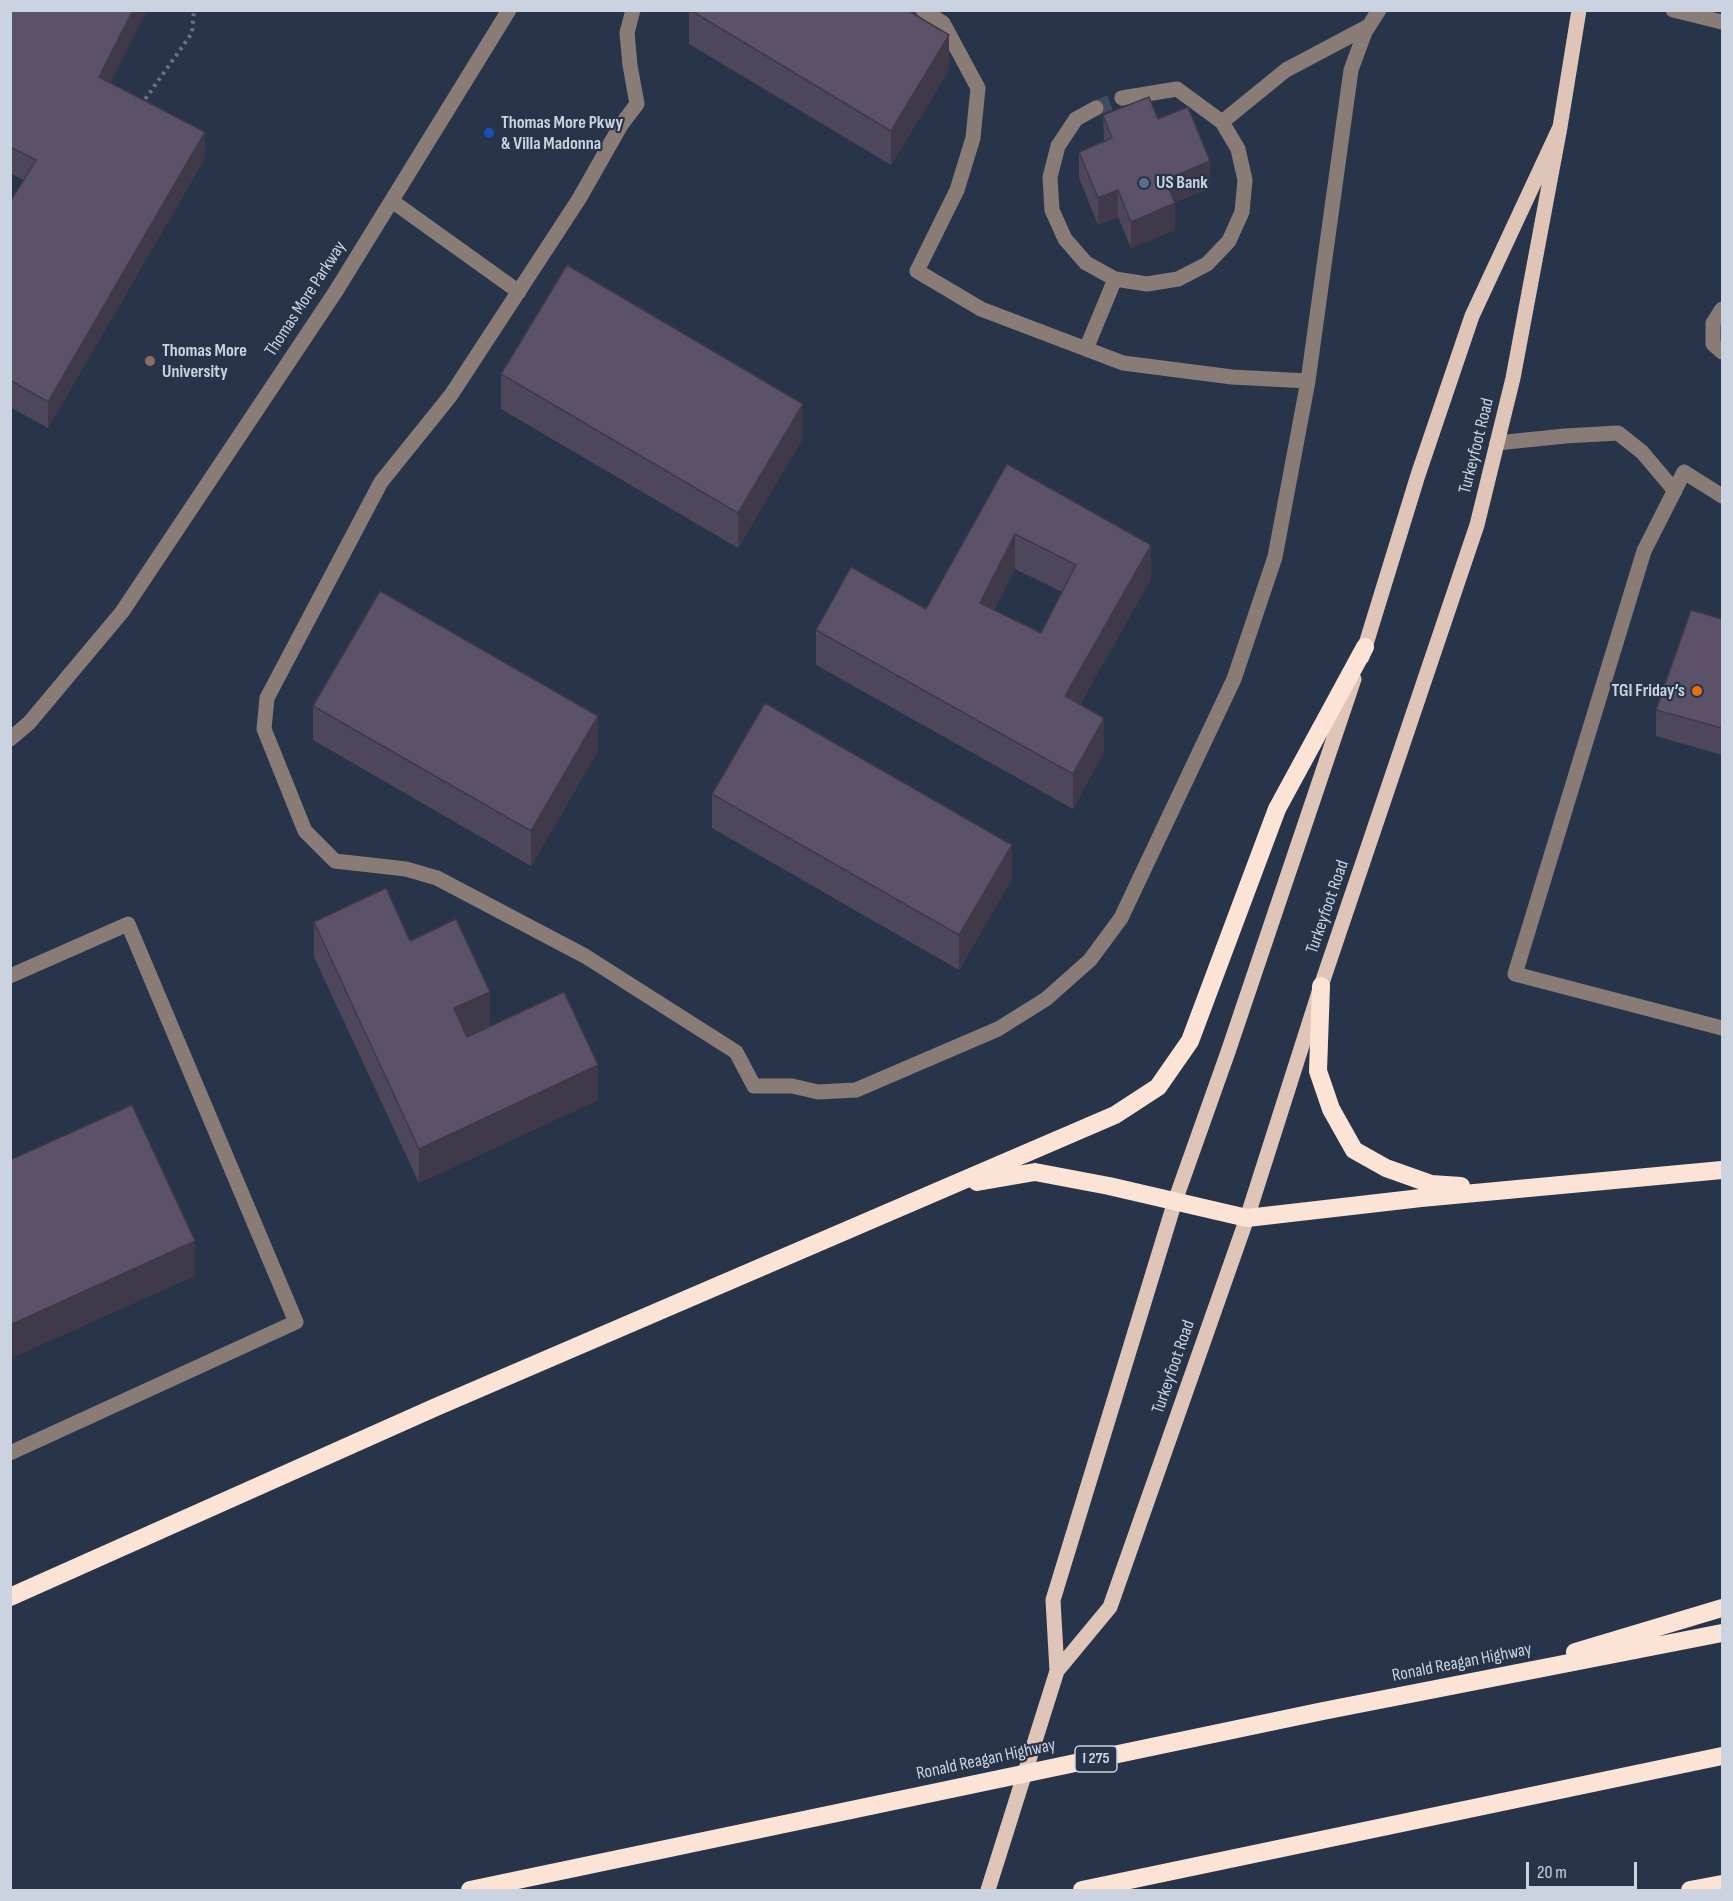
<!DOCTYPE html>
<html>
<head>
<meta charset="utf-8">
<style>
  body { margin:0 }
  #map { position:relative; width:1733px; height:1901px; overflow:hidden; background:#283449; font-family:"Sofia Sans Condensed",sans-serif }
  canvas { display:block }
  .frame { position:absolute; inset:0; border:12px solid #cbd3e0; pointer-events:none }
  .scale { position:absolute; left:1526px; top:1862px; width:111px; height:27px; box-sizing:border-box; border:3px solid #cbd3e0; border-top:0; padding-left:8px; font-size:18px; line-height:21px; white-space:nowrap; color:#cbd3e0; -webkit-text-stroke:4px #283449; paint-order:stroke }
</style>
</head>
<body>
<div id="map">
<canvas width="1733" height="1901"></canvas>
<div class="frame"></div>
<div class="scale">20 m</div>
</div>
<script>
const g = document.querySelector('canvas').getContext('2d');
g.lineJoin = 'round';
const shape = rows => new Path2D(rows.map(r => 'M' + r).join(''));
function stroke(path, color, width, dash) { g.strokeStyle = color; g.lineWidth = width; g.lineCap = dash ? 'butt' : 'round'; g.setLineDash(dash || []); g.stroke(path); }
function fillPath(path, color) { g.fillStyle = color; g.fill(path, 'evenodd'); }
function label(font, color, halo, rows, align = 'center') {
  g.font = font + ' "Sofia Sans Condensed",sans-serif'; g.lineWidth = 4.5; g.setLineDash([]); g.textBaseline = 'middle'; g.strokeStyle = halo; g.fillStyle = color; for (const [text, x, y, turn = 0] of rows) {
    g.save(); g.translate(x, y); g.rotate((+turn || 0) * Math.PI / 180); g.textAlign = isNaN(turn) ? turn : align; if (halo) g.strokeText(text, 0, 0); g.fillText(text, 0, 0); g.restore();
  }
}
stroke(shape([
  [1096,108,1122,98]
]), '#404c60', 15, [15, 8]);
stroke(shape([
  [141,105,192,33,194,10]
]), '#697385', 4, [3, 4.5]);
stroke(shape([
  [633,10,627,33,630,65,637,104,621,125,579,199,451,395,381,482,267,698,264,729,305,831,335,861,406,869,437,878,585,956,736,1052,754,1086,792,1086,818,1092,856,1090,998,1029,1046,999,1090,960,1121,918,1234,679,1275,557,1308,381,1351,70,1365,32,1379,10],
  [923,10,943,23,978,88,973,138,957,190,917,271,981,309,1123,363,1232,377,1308,381],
  [1673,10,1722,22],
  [1096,108,1076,119,1058,146,1050,177,1052,210,1065,239,1086,263,1115,279,1147,284,1178,279,1207,264,1229,241,1242,212,1245,180,1238,149,1222,122,1177,89,1122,98],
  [1222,122,1286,70,1369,26],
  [392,201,519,292],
  [1722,309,1713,323,1713,344,1722,352],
  [1086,349,1115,279],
  [1497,443,1565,436,1618,433,1642,452,1675,491],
  [1722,496,1684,472,1644,551,1515,974,1722,1028],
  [10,739,29,723,122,612,336,291,509,10],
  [10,976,128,924,296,1322,10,1453]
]), '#897c76', 15);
stroke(shape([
  [1362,657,1418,475,1472,316,1560,127],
  [1057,1671,1110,1607,1247,1218,1321,986,1477,525,1513,378,1560,127,1579,10],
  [988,1890,1057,1671,1053,1600,1175,1201,1228,1052,1354,679]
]), '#dec5b7', 15);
stroke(shape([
  [1321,986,1318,1071,1331,1109,1354,1150,1386,1168,1431,1184,1461,1186],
  [977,1182,1035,1172,1109,1186,1247,1218,1421,1198,1722,1170],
  [10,1597,436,1407,1115,1115,1158,1087,1190,1041,1277,809,1365,647],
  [1575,1652,1722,1608],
  [470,1890,1323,1711,1722,1633],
  [1082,1890,1722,1756],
  [1690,1890,1722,1884]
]), '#fbe3d5', 18);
fillPath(shape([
  [10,10,147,10,110,83,205,158,48,428,10,407,10,202,24,180,10,173],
  [689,10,907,10,949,70,891,165,689,44],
  [1103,115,1158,119,1210,188,1175,202,1175,230,1131,248,1118,217,1098,225,1079,178,1079,152,1104,142],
  [501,374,803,438,738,548,501,409],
  [1007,464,1151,579,1080,704,1104,752,1073,809,816,665,816,630,926,609],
  [1015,569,1062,592,1041,633,994,610],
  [1722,619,1722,755,1656,736,1656,710],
  [313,706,598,751,531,866,313,740],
  [712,794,1012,879,959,970,712,828],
  [314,922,410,941,490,1026,467,1037,598,1100,419,1183,314,957]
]), '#4e475b');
fillPath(shape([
  [133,10,147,10,99,104,99,77],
  [949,35,949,70,891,165,891,131],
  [205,132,205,158,48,428,48,402],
  [1210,161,1210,188,1165,206,1165,180],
  [1118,190,1118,217,1098,225,1098,198],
  [1175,203,1175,230,1131,248,1131,222],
  [803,404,803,438,738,548,738,513],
  [1015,534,1015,569,980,637,980,603],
  [1151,545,1151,579,1065,731,1065,696],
  [598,716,598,751,531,866,531,831],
  [1104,718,1104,752,1073,809,1073,774],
  [1012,845,1012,879,959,970,959,935],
  [490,992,490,1026,454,1042,454,1008],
  [598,1065,598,1100,419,1183,419,1149],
  [195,1241,195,1276,10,1359,10,1325]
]), '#40394a');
const building = shape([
  [10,10,133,10,99,77,205,132,48,402,10,380,10,202,36,160,10,147,10,10],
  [690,10,907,10,949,35,891,131,690,10],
  [1149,97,1158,119,1188,107,1210,161,1165,180,1175,203,1131,222,1118,190,1098,198,1079,152,1112,138,1103,115,1149,97],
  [567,265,803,404,738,513,501,374,567,265],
  [1007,464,1151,545,1065,696,1104,718,1073,774,816,630,851,567,926,609,1007,464],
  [1015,534,1076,565,1041,633,980,603,1015,534],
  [380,591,598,716,531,831,313,706,380,591],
  [1691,610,1722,619,1722,728,1656,710,1691,610],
  [765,703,1012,845,959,935,712,794,765,703],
  [386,888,410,941,456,919,490,992,454,1008,467,1037,564,992,598,1065,419,1149,314,922,386,888],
  [132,1105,195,1241,10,1325,10,1160,132,1105]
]);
fillPath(building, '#5b526a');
stroke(building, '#40394a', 1.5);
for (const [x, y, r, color] of [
  [489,133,6,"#1a4fb4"],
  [1144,183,6,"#5c6f8a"],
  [150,361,6,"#8d6e63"],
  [1697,691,6,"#e8710a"]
]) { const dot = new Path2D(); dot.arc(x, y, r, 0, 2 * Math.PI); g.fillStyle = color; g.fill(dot); stroke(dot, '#283449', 2); }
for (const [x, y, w] of [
  [1096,1759,42]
]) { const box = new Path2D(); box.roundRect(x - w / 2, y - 13, w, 26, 4.5); g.fillStyle = '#283449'; g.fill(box); stroke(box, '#cbd3e0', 1.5); }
label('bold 16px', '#cbd3e0', null, [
  ["I 275",1096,1759]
]);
label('bold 18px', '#cbd3e0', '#283449', [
  ["Thomas More Pkwy",501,123],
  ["& Villa Madonna",501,144],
  ["US Bank",1156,183],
  ["Thomas More",162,351],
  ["University",162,372],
  ["TGI Friday’s",1685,691,"right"]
], 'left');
label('18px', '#cbd3e0', '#283449', [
  ["Thomas More Parkway",306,299,-57],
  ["Turkeyfoot Road",1477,446,-76],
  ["Turkeyfoot Road",1328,907,-71],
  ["Turkeyfoot Road",1174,1367,-71],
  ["Ronald Reagan Highway",1462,1663,-11],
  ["Ronald Reagan Highway",986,1760,-12]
]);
</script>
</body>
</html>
